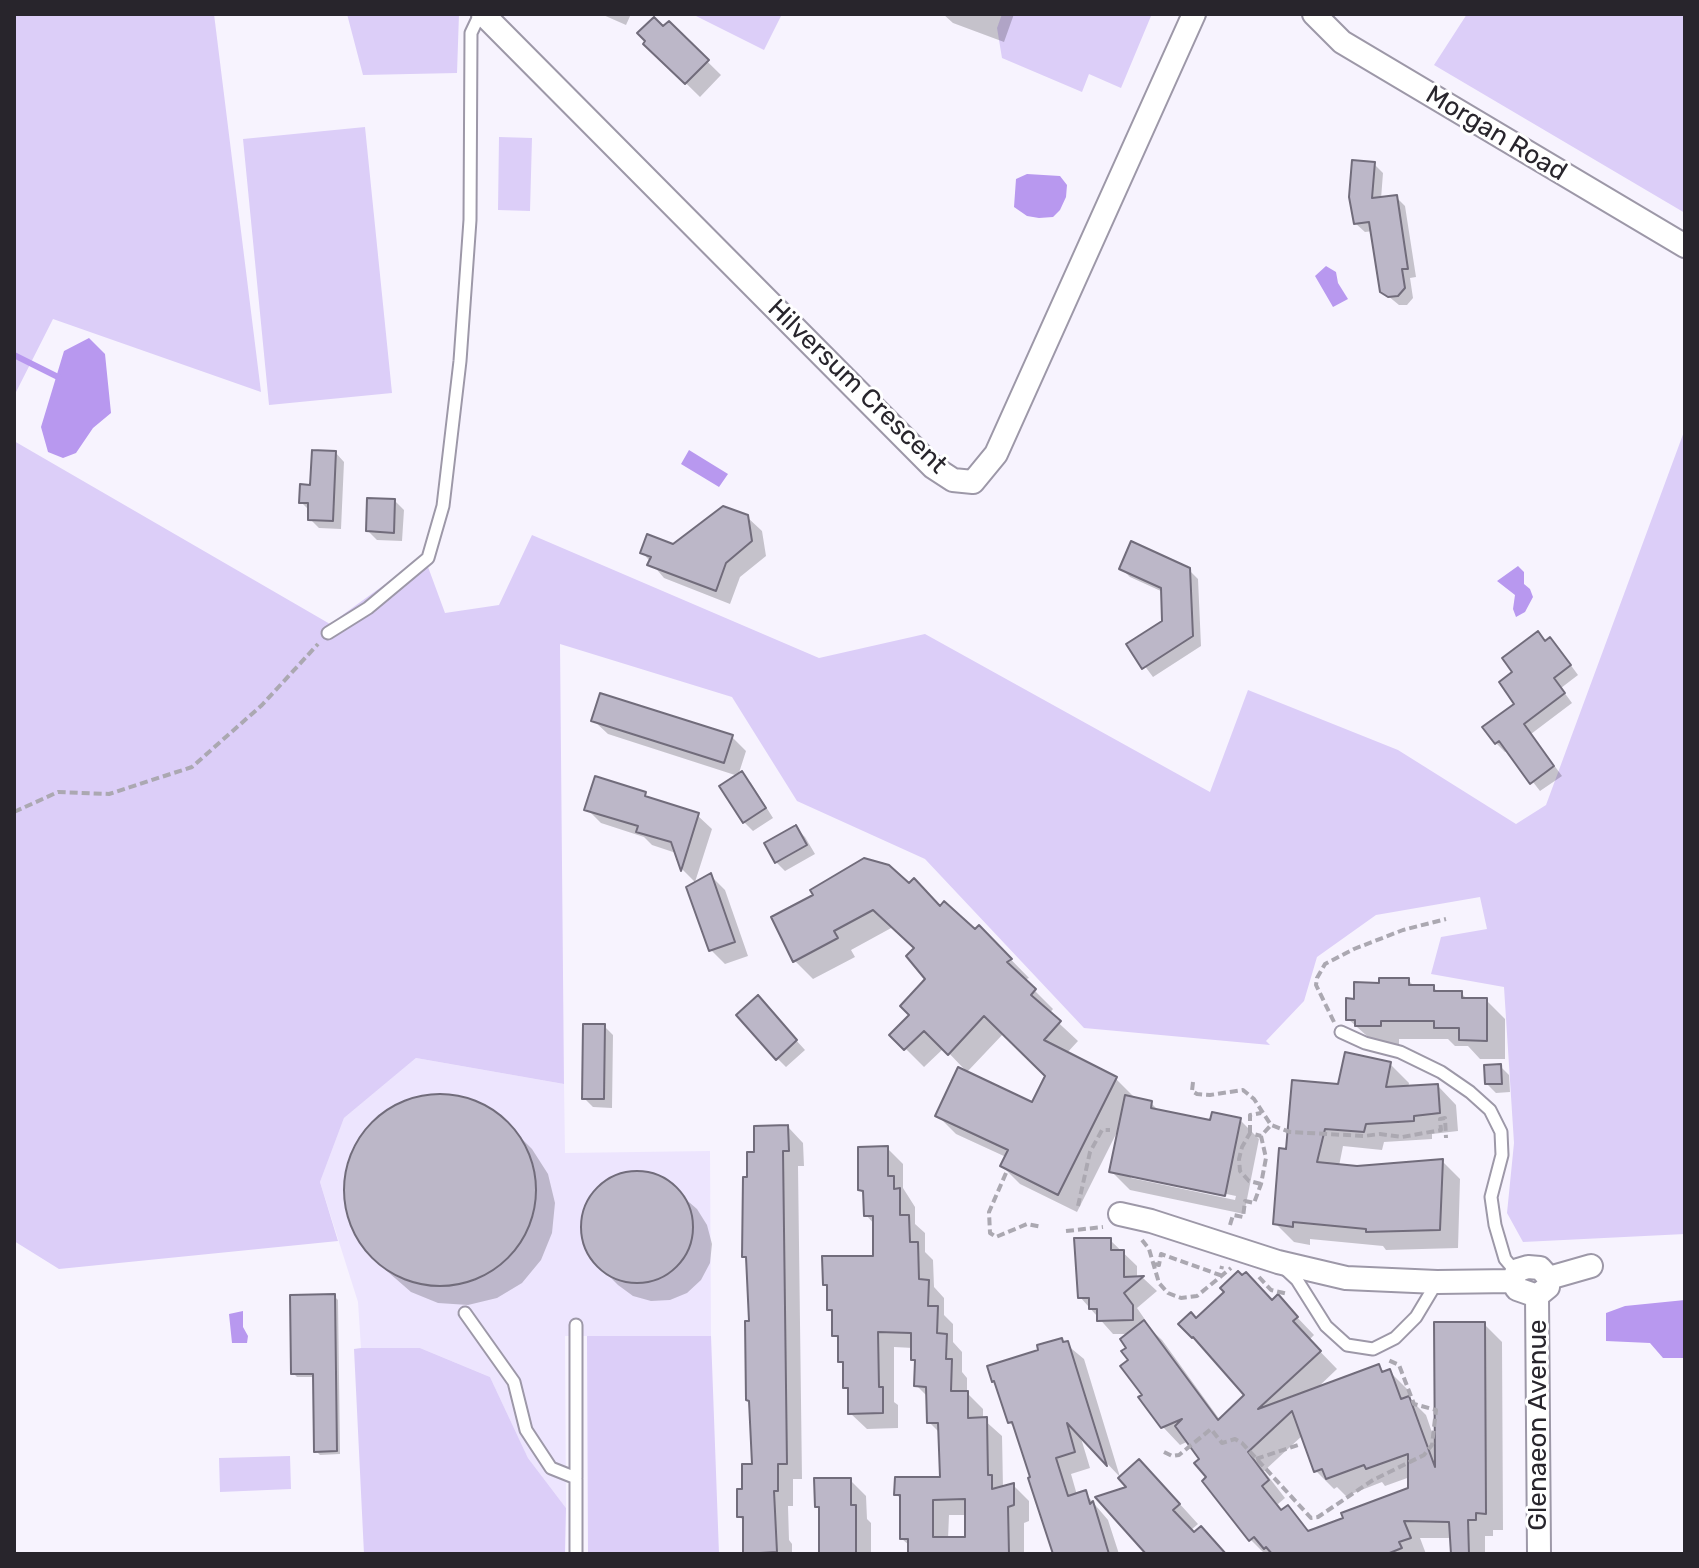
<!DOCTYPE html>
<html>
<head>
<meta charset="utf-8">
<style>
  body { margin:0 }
  #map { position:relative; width:1699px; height:1568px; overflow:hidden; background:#f7f3fe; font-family:Rubik,sans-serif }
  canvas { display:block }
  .frame { position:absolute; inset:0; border:16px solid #28252c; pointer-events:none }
</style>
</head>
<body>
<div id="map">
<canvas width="1699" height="1568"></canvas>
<div class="frame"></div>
</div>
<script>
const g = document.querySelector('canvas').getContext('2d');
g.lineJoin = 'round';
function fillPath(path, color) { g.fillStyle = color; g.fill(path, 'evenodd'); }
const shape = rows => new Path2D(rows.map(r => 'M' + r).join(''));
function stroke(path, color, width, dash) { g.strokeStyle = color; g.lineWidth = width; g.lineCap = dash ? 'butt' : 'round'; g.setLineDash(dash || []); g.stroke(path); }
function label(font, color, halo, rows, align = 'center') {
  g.font = font + ' Rubik,sans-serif'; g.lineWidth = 6; g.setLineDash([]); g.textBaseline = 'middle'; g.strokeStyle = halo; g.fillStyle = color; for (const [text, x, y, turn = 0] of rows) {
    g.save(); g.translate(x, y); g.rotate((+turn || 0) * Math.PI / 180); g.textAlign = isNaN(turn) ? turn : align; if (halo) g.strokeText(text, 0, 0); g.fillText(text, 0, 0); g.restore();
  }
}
fillPath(shape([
  [416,1058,564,1084,565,1153,710,1151,711,1336,565,1336,566,1508,528,1458,490,1377,420,1348,361,1348,358,1302,320,1182,344,1118]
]), '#ede5fe');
fillPath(shape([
  [14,14,214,14,261,392,53,319,14,396],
  [347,14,459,14,457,73,363,75],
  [692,14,782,14,764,50],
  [1002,14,1150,14,1151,16,1121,88,1089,74,1082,92,1002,58,997,28],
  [1467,14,1685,14,1685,213,1434,65],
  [365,127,392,393,269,405,243,139],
  [499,137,532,138,530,211,498,210],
  [1685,429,1685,1234,1523,1242,1507,1213,1514,1143,1504,987,1431,974,1441,937,1487,929,1480,897,1376,915,1317,957,1304,1001,1266,1041,1270,1045,1084,1028,925,859,797,801,732,697,560,644,564,1084,416,1058,344,1118,320,1182,338,1241,59,1269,14,1241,14,441,330,624,424,556,445,613,499,605,532,535,819,658,925,634,1210,792,1248,690,1398,750,1516,824,1546,805],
  [587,1336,711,1336,719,1554,588,1554],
  [361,1348,420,1348,490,1377,528,1458,566,1508,565,1554,364,1554,354,1349],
  [290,1456,291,1489,220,1492,219,1458]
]), '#dccef8');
fillPath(shape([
  [1027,174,1060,176,1067,185,1066,197,1060,210,1053,217,1039,218,1027,216,1014,207,1016,179],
  [1326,266,1336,272,1338,283,1348,299,1333,307,1315,276],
  [89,338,105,354,111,413,93,428,76,453,63,458,48,452,41,427,64,351],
  [689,450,728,474,719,487,681,464],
  [1518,566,1524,572,1524,584,1530,589,1533,597,1525,612,1516,617,1513,609,1515,595,1497,581],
  [1685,1300,1684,1358,1663,1358,1650,1343,1606,1341,1606,1313,1625,1306],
  [243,1311,243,1327,248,1336,247,1343,232,1343,229,1314]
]), '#b898ef');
fillPath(shape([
  [601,14,631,14,626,25],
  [943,14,1014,14,1004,42,953,23],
  [669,24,721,75,700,97,646,44],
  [1374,164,1383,173,1381,199,1396,197,1405,206,1416,277,1410,278,1413,298,1407,305,1399,305,1382,291,1373,231,1365,232,1355,223],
  [335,452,344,462,341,529,319,528,310,519,310,511,301,502],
  [395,501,404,510,402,541,377,540,368,531],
  [747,517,762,531,766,556,740,577,730,604,664,578,642,552,673,546],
  [1121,568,1189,570,1198,579,1201,646,1153,677,1129,645,1164,622,1163,592,1130,577],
  [1538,634,1546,642,1550,640,1559,649,1578,675,1561,688,1572,703,1531,734,1562,776,1540,791,1508,750,1505,752,1496,743,1517,704,1515,672],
  [593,720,732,737,746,751,738,776,742,774,751,783,773,818,753,831,744,822,738,776,608,734],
  [645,794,651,800,697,815,712,829,695,882,683,870,676,853,652,845,644,837,601,823,587,809],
  [796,828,805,837,815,854,785,871,776,862],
  [711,876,725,890,748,956,725,964,711,950],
  [816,896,941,908,975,931,979,927,1029,978,1024,980,1053,1009,1049,1014,1078,1041,1066,1054,1116,1079,1134,1097,1133,1099,1151,1103,1160,1112,1212,1122,1240,1120,1259,1139,1244,1214,1130,1190,1111,1171,1119,1128,1077,1212,1020,1184,1002,1166,1006,1157,956,1134,938,1116,1033,1104,1047,1075,1004,1033,967,1072,944,1048,924,1067,892,1035,912,1015,928,979,917,949,893,927,851,950,855,957,813,979,795,961],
  [1131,1174,1236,1196,1235,1200,1131,1178],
  [1408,980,1415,987,1433,987,1439,993,1461,993,1468,1000,1486,1000,1505,1019,1505,1059,1480,1059,1468,1046,1455,1046,1448,1039,1399,1039,1399,1044,1376,1044,1348,1019,1356,1001,1381,985],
  [766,1007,805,1050,786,1067,777,1058],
  [604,1026,613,1035,612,1108,593,1107,584,1098],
  [1390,1064,1409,1083,1408,1088,1438,1086,1456,1105,1458,1131,1432,1134,1432,1139,1384,1142,1382,1150,1343,1146,1339,1166,1357,1168,1442,1161,1460,1179,1458,1248,1386,1250,1383,1246,1310,1239,1310,1245,1294,1242,1275,1223,1287,1151,1339,1087],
  [1500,1066,1509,1075,1510,1092,1496,1093,1487,1084],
  [432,1095,462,1098,489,1109,512,1129,532,1149,548,1174,555,1203,552,1233,541,1260,522,1283,497,1298,468,1305,438,1303,411,1292,388,1272,368,1252,352,1227,345,1198,348,1168,359,1141,378,1118,404,1102],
  [788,1127,803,1143,804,1166,798,1166,802,1479,793,1479,793,1506,788,1506,789,1540,792,1544,792,1554,745,1554,745,1522,739,1516,744,1491,754,1466,751,1403,748,1400,751,1323,749,1261,744,1256,749,1179,756,1154],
  [887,1148,903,1164,903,1188,915,1207,915,1224,925,1233,925,1252,933,1260,934,1287,944,1298,944,1315,953,1324,953,1342,962,1352,962,1372,967,1378,967,1393,983,1409,983,1419,1002,1436,1003,1488,1013,1485,1029,1501,1029,1521,1024,1523,1024,1554,910,1554,910,1546,902,1539,902,1500,896,1494,942,1479,940,1433,929,1422,929,1398,916,1385,917,1363,913,1359,913,1348,894,1347,894,1402,898,1405,898,1428,867,1429,850,1413,850,1393,845,1387,845,1366,840,1361,840,1340,834,1335,834,1314,829,1310,829,1288,825,1284,875,1258,875,1225,866,1215,865,1195,860,1190],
  [949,1515,967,1515,967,1539,948,1539],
  [643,1172,661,1178,697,1209,707,1225,712,1244,710,1263,701,1280,687,1293,670,1300,651,1301,633,1296,618,1285,598,1265,587,1249,583,1230,585,1211,593,1194,607,1181,624,1174],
  [1110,1240,1137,1266,1137,1278,1143,1278,1157,1291,1137,1308,1146,1321,1146,1325,1162,1340,1220,1420,1247,1395,1196,1320,1272,1302,1295,1315,1314,1335,1309,1340,1337,1369,1315,1390,1378,1366,1385,1373,1390,1372,1407,1389,1412,1401,1426,1415,1436,1444,1484,1324,1502,1342,1503,1530,1493,1530,1493,1536,1485,1536,1485,1554,1453,1554,1452,1538,1420,1538,1426,1554,1265,1554,1250,1539,1209,1477,1202,1459,1189,1441,1180,1445,1163,1427,1144,1395,1131,1360,1130,1334,1113,1334,1080,1297],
  [1303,1435,1316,1471,1334,1489,1337,1487,1346,1496,1382,1482,1385,1486,1410,1477,1410,1490,1310,1532,1287,1508,1283,1511,1278,1504,1285,1498,1264,1471],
  [334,1296,338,1300,340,1454,320,1455,316,1451,315,1377,297,1377,293,1373],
  [1061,1340,1084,1359,1120,1477,1080,1435,1090,1468,1071,1474,1077,1495,1085,1493,1108,1520,1119,1554,1055,1554,1017,1430,1009,1422,998,1385,993,1381],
  [850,1480,866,1496,867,1519,871,1523,871,1554,822,1554,821,1510,817,1506],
  [1158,1480,1198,1524,1191,1530,1225,1554,1149,1554]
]), '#0003');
stroke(shape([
  [14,355,58,377]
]), '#b898ef', 6);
const building = shape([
  [654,17,663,26,669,21,709,60,685,84,643,44,645,41,637,33,654,17],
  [1352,160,1375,162,1372,198,1397,195,1408,269,1402,269,1405,288,1398,296,1388,297,1380,292,1369,222,1354,224,1349,197,1352,160],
  [312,450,336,451,333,521,308,520,308,503,299,503,300,484,310,485,312,450],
  [367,498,395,499,394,533,366,531,367,498],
  [723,506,748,515,752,541,726,563,716,591,647,565,651,557,640,553,647,534,673,544,723,506],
  [1131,541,1190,568,1193,636,1142,669,1126,644,1162,621,1161,588,1119,569,1131,541],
  [1538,631,1545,641,1550,637,1571,665,1554,678,1565,693,1524,724,1554,766,1530,784,1499,741,1495,744,1482,727,1514,704,1499,682,1512,672,1502,658,1538,631],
  [600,693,733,735,724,763,591,721,600,693],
  [742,771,766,808,743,823,719,786,742,771],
  [595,776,646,792,645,796,699,813,681,871,671,842,636,832,638,826,584,810,595,776],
  [796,825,807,845,775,863,764,843,796,825],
  [864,858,889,865,909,883,914,878,940,906,944,901,975,929,979,925,1012,959,1007,962,1036,989,1031,995,1061,1021,1044,1040,1117,1077,1058,1195,1000,1166,1008,1150,935,1116,958,1067,1032,1102,1045,1076,984,1016,948,1055,924,1031,904,1050,889,1035,909,1015,900,1006,925,979,906,956,914,948,873,910,834,931,838,938,793,962,771,917,813,895,810,890,864,858],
  [711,873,735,942,709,951,686,887,711,873],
  [1379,978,1409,978,1409,985,1434,985,1434,991,1462,991,1462,998,1487,998,1487,1041,1459,1040,1459,1028,1434,1028,1434,1021,1381,1021,1381,1026,1355,1026,1355,1020,1346,1020,1346,998,1354,999,1354,982,1379,983,1379,978],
  [758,995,797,1040,776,1060,736,1015,758,995],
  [583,1024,605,1024,604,1099,582,1099,583,1024],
  [1345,1052,1391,1062,1386,1087,1438,1084,1440,1113,1414,1116,1414,1121,1366,1124,1364,1132,1325,1129,1317,1162,1357,1166,1443,1159,1440,1230,1366,1232,1366,1229,1293,1222,1293,1227,1273,1224,1279,1148,1286,1149,1292,1080,1338,1084,1345,1052],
  [1501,1064,1502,1084,1485,1084,1484,1065,1501,1064],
  '344 1190a96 96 0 1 1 192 0a96 96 0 1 1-192 0Z',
  [1125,1095,1152,1101,1151,1108,1210,1120,1212,1112,1241,1118,1225,1196,1109,1172,1125,1095],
  [788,1125,789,1151,783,1151,787,1464,778,1464,778,1491,774,1491,777,1552,743,1554,743,1517,737,1517,737,1489,742,1489,742,1464,752,1464,749,1401,746,1400,745,1321,749,1321,746,1257,742,1257,743,1177,747,1177,747,1152,754,1152,754,1126,788,1125],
  [888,1146,888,1176,894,1176,894,1189,900,1188,900,1215,909,1215,910,1242,918,1242,919,1279,929,1280,928,1306,938,1306,937,1333,947,1334,946,1359,952,1359,951,1391,968,1391,968,1418,987,1417,988,1475,992,1475,992,1489,1014,1483,1014,1505,1008,1507,1009,1554,908,1554,908,1539,900,1539,900,1495,894,1495,895,1477,940,1477,938,1423,927,1423,926,1387,914,1386,915,1360,911,1360,911,1333,878,1332,879,1387,883,1387,883,1413,848,1414,848,1388,843,1388,843,1362,838,1362,838,1336,832,1336,832,1310,827,1310,827,1285,823,1285,822,1256,873,1256,873,1216,864,1216,863,1191,858,1190,858,1147,888,1146],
  [965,1499,965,1537,933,1537,933,1500,965,1499],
  '581 1227a56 56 0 1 1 112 0a56 56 0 1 1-112 0Z',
  [1074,1238,1111,1238,1111,1250,1124,1250,1124,1277,1144,1276,1124,1293,1133,1305,1133,1320,1097,1321,1097,1309,1089,1309,1089,1298,1078,1298,1074,1238],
  [1238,1271,1242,1275,1246,1272,1272,1300,1278,1294,1298,1317,1293,1321,1321,1351,1258,1409,1379,1364,1382,1372,1390,1369,1401,1399,1409,1396,1435,1467,1434,1322,1485,1322,1486,1514,1476,1513,1476,1520,1468,1520,1469,1554,1451,1554,1449,1522,1404,1521,1411,1538,1399,1542,1402,1548,1387,1554,1272,1554,1266,1547,1264,1549,1254,1537,1249,1541,1202,1481,1206,1477,1194,1463,1199,1459,1175,1426,1182,1419,1161,1428,1138,1397,1142,1395,1120,1366,1128,1360,1121,1351,1126,1348,1120,1339,1144,1320,1218,1420,1244,1395,1193,1337,1192,1338,1178,1324,1191,1312,1196,1318,1224,1292,1220,1288,1238,1271],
  [1292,1411,1314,1472,1322,1469,1326,1479,1364,1465,1366,1469,1408,1454,1408,1488,1341,1513,1343,1518,1308,1531,1288,1505,1281,1510,1262,1486,1269,1480,1248,1452,1292,1411],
  [335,1294,337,1451,314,1452,313,1374,291,1374,290,1295,335,1294],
  [1062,1338,1063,1342,1068,1341,1107,1466,1067,1423,1075,1452,1056,1458,1068,1496,1086,1490,1090,1504,1093,1501,1109,1554,1053,1554,1028,1478,1030,1477,1012,1422,1008,1423,994,1381,992,1382,987,1366,1038,1350,1037,1345,1062,1338],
  [1139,1459,1180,1504,1173,1510,1194,1532,1201,1526,1226,1554,1146,1554,1095,1497,1126,1487,1118,1478,1139,1459],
  [814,1478,851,1478,851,1505,856,1505,856,1554,819,1554,819,1507,815,1507,814,1478]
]);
fillPath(building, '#bcb7c8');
stroke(building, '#716c7b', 2);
const service = shape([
  [328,633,368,608,428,558,443,506,460,361,470,220,471,33,480,14],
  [1341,1032,1365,1043,1400,1052,1441,1072,1470,1092,1490,1110,1501,1132,1502,1155,1491,1197,1495,1225,1505,1259,1516,1272],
  [1283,1267,1297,1280,1326,1326,1347,1345,1373,1349,1395,1338,1416,1317,1437,1282],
  [465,1313,514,1382,526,1430,551,1468,576,1478],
  [576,1325,576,1554]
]);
const minor = shape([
  [483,14,933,467,953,480,973,482,996,454,1194,14],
  [1314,14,1342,42,1685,246],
  [1120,1214,1151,1221,1278,1262,1346,1278,1437,1282,1512,1281],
  [1528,1267,1540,1268,1549,1278,1548,1287,1537,1296,1517,1289,1512,1281,1518,1270,1528,1267],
  [1549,1278,1591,1266],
  [1537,1296,1539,1554]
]);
stroke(service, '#9d98a8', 15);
stroke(minor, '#9d98a8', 26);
stroke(shape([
  [14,812,58,792,109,794,192,767,262,705,318,644],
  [1334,1022,1316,985,1317,978,1325,964,1354,949,1403,930,1446,919],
  [1193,1082,1192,1091,1197,1094,1210,1095,1243,1090,1254,1099,1271,1125,1290,1132,1364,1136,1380,1134,1402,1137,1441,1130,1440,1119,1445,1118,1446,1138],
  [1250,1133,1250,1115,1261,1113],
  [1006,1173,989,1212,990,1233,996,1237,1027,1224,1042,1227],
  [1261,1184,1249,1181,1240,1171,1239,1159,1242,1147,1250,1133,1261,1136],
  [1078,1206,1090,1152,1102,1130,1110,1130],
  [1230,1225,1233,1215,1243,1217,1245,1201,1254,1203,1261,1184,1266,1158,1261,1136,1271,1125],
  [1066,1231,1103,1227],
  [1142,1240,1149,1249,1159,1283,1168,1293,1181,1298,1197,1296,1231,1268],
  [1155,1264,1159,1265,1161,1254,1220,1275,1222,1266],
  [1259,1277,1271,1290,1288,1294],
  [1164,1452,1172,1456,1179,1455,1211,1429,1222,1443,1235,1439,1242,1443,1311,1518,1318,1517,1373,1480,1424,1455,1432,1445,1436,1410,1414,1404,1399,1365,1386,1359],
  [1256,1459,1301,1444]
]), '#aba8b1', 4, [8, 4]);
stroke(service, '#fff', 11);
stroke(minor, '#fff', 22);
label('26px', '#28252c', '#fff', [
  ["Morgan Road",1496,134,31],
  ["Hilversum Crescent",857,387,44],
  ["Glenaeon Avenue",1538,1425,-90]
]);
</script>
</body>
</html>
